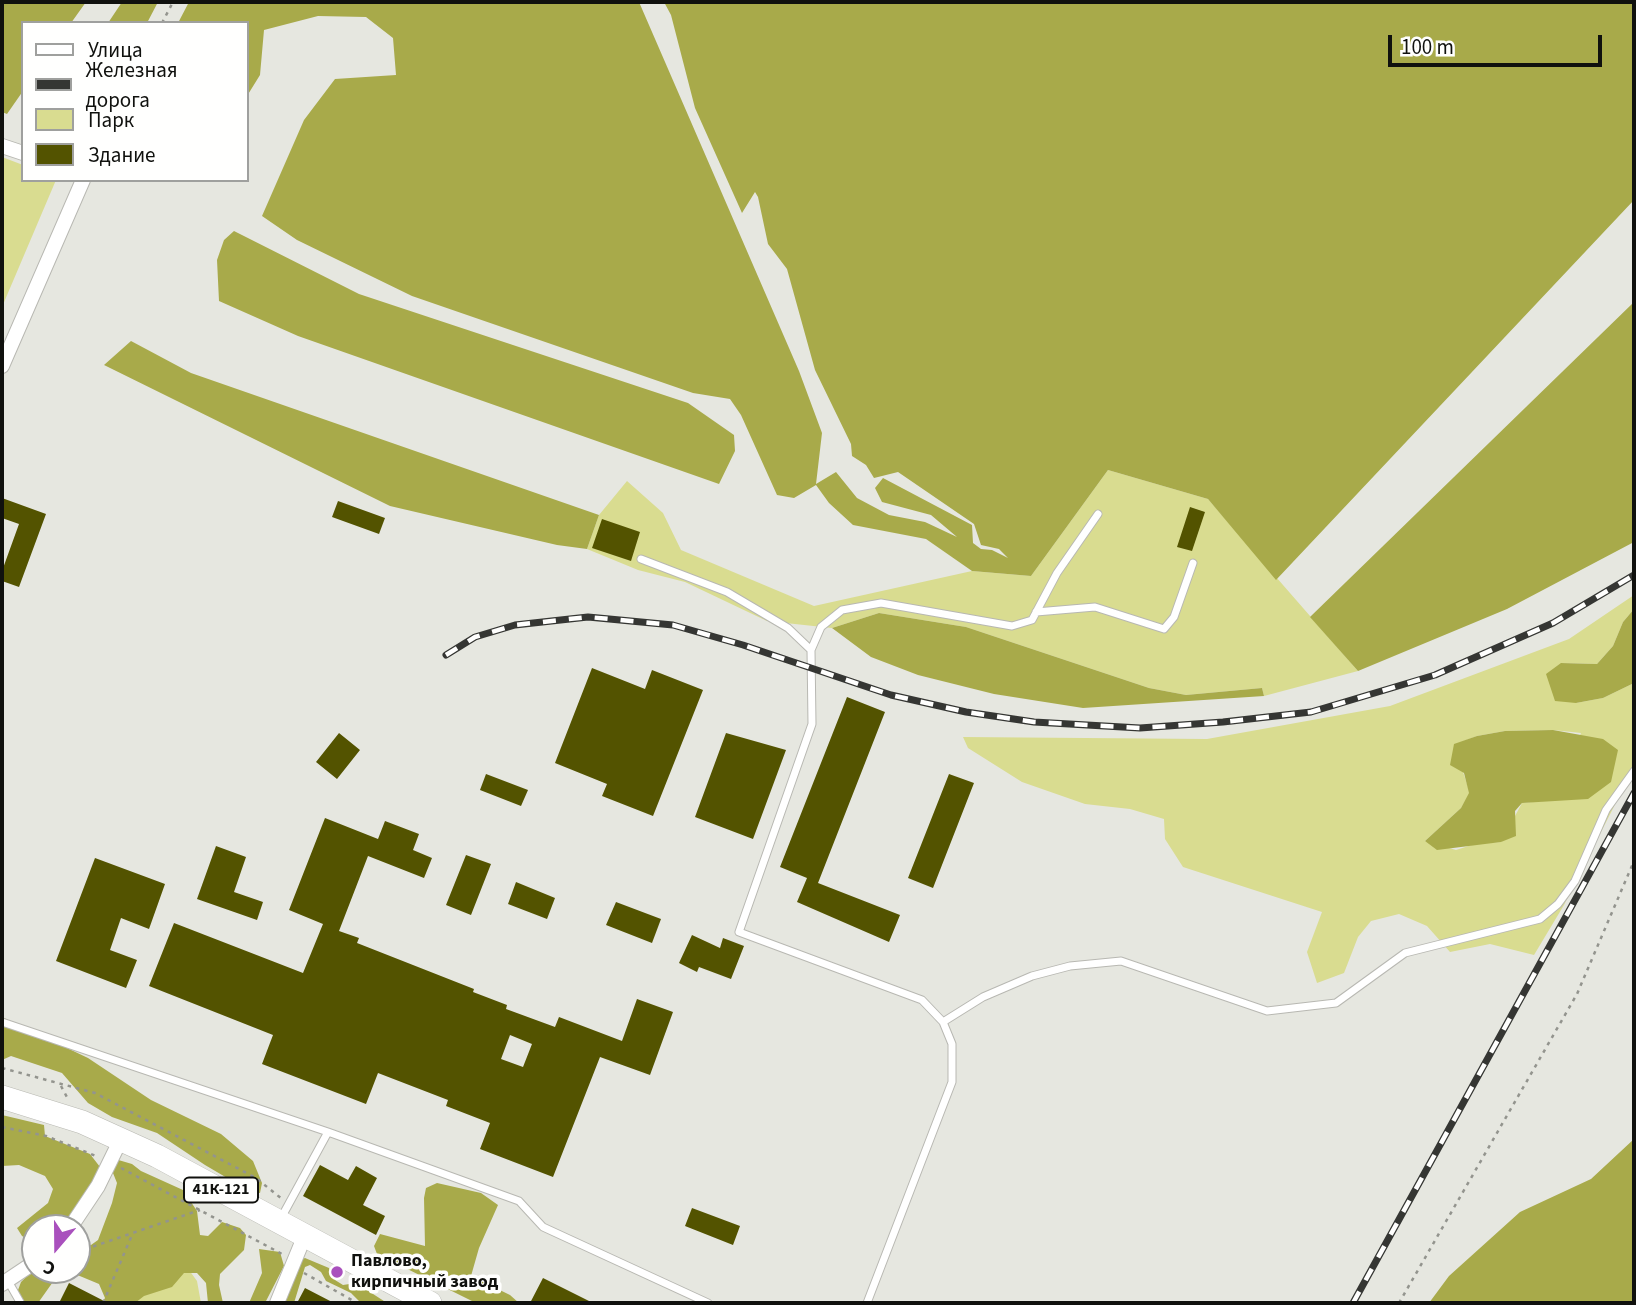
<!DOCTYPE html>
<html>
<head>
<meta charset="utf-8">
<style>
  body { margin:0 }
  #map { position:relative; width:1636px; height:1305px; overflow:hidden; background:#e6e7e0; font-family:"Source Sans 3",sans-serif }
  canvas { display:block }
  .frame { position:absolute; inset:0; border:4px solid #10110e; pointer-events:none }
  .legend { position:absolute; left:21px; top:21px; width:228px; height:161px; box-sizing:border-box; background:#fffffe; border:2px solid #9fa09e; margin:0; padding:9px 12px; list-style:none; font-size:21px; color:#10110e }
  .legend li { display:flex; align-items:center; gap:14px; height:35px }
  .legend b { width:35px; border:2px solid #9fa09e }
  .north { position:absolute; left:21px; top:1214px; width:70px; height:70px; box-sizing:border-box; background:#fffffe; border:2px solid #9fa09e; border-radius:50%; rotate:200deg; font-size:19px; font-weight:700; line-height:28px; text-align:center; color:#10110e }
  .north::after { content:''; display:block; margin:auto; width:24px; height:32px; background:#a950bd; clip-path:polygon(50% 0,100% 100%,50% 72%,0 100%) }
  .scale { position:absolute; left:1388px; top:35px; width:214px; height:32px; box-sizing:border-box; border:4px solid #10110e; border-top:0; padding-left:9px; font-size:21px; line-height:24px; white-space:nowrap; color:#10110e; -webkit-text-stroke:5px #fffffe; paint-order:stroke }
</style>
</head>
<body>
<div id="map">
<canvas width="1636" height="1305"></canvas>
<div class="frame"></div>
<ul class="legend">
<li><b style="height:9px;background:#fff"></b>Улица</li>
<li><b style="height:9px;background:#353633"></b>Железная дорога</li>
<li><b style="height:19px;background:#d9dc90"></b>Парк</li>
<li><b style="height:19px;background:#535300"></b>Здание</li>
</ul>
<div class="north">С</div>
<div class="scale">100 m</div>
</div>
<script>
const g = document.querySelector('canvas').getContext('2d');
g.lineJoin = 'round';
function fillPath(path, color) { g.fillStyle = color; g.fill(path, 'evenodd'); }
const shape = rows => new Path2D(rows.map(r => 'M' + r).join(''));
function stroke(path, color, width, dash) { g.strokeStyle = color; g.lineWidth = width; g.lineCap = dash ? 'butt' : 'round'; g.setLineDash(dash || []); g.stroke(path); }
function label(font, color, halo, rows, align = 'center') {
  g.font = font + ' "Source Sans 3",sans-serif'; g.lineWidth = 7; g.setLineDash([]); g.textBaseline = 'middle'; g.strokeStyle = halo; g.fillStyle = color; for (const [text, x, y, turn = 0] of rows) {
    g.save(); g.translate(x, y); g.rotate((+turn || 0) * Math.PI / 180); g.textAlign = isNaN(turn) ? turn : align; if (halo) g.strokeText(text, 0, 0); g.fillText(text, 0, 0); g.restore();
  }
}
fillPath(shape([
  [2,157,23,165,23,180,56,180,2,307],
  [1108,470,1208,499,1358,671,1264,696,1262,688,1186,695,1149,688,966,627,879,613,832,628,767,621,685,582,638,570,587,549,599,515,627,481,663,513,681,550,814,606,972,571,1031,576],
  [1634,595,1634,609,1623,622,1613,646,1597,664,1561,663,1576,703,1603,698,1634,683,1634,767,1564,905,1534,955,1490,944,1450,952,1427,926,1399,914,1371,921,1358,937,1344,973,1317,983,1307,952,1322,912,1183,867,1165,839,1164,819,1130,809,1085,804,1022,782,968,748,963,737,1207,739,1390,706,1569,639],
  [1553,730,1581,733,1553,800,1522,803,1501,842,1478,843,1456,850,1425,841,1461,808,1470,793,1454,745,1477,736,1505,731],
  [189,1270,197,1281,201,1303,129,1303]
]), '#d9dc90');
fillPath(shape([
  [2,2,86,2,71,23,23,23,23,91,7,114,2,112],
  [122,2,158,2,147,23,108,23],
  [189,2,639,2,799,371,822,433,816,484,836,472,857,498,889,515,925,522,957,537,931,515,882,502,875,488,883,478,972,525,973,543,981,549,992,550,1008,558,999,549,981,545,974,524,898,472,874,478,866,465,852,456,851,444,815,370,787,269,768,244,758,197,755,192,742,213,695,108,671,15,664,2,1634,2,1634,200,1276,580,1208,499,1108,470,1031,576,972,571,926,539,853,525,829,503,816,485,794,498,777,495,741,415,730,399,693,393,412,296,297,240,262,216,304,120,335,79,396,75,393,38,366,17,318,16,264,30,260,75,247,96,247,23,178,23],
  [234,231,359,294,688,403,734,435,735,451,719,484,298,336,219,301,217,260,224,240],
  [1634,302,1634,542,1507,609,1358,671,1310,617],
  [131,341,191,373,599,515,587,549,557,545,390,506,104,365],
  [1634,609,1634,683,1603,698,1576,703,1555,701,1546,674,1561,663,1597,664,1613,646,1623,622],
  [879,613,966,627,1149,688,1186,695,1262,688,1264,696,1083,708,994,694,918,675,871,657,832,628],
  [1553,730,1603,739,1618,750,1611,782,1588,799,1522,803,1515,811,1516,836,1501,842,1437,850,1425,841,1461,808,1469,793,1464,773,1450,765,1454,744,1477,736,1505,731],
  [2,1017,88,1058,151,1100,221,1134,253,1161,262,1183,260,1193,251,1192,205,1165,157,1133,112,1117,88,1103,62,1073,11,1056,2,1060],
  [2,1115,44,1125,45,1136,90,1154,100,1167,77,1228,35,1228,35,1243,22,1236,17,1228,48,1203,53,1189,45,1176,19,1165,2,1166],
  [1634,1139,1634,1303,1429,1303,1449,1276,1520,1212,1591,1179],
  [115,1159,132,1164,141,1171,183,1190,197,1211,200,1235,208,1236,222,1222,240,1228,246,1235,244,1250,220,1274,219,1285,223,1303,208,1303,206,1283,197,1273,184,1273,172,1287,144,1296,135,1303,102,1303,105,1298,99,1284,75,1274,55,1279,38,1303,14,1301,21,1282,35,1268,77,1270,77,1247,91,1245,98,1240,112,1203,117,1183,111,1168],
  [437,1183,481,1193,498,1205,479,1248,471,1276,510,1295,519,1303,476,1303,377,1254,374,1246,380,1234,425,1246,424,1198,426,1188],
  [259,1249,280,1252,284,1266,265,1303,249,1303,262,1273],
  [305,1258,329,1268,335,1280,343,1285,356,1283,387,1303,361,1303,351,1293,326,1281,321,1272,310,1265,305,1267,294,1303,283,1303,299,1261]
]), '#a8aa4a');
fillPath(shape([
  [2,498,46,514,19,587,2,581,2,571,19,524,2,518],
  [338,501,385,518,379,534,332,517],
  [1190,507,1205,512,1192,551,1177,547],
  [602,519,640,532,631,561,592,548],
  [592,668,645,689,652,670,703,690,653,816,602,796,607,784,555,763],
  [847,697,885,712,818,883,900,915,889,942,797,902,807,878,780,867],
  [339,733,360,750,337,779,316,762],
  [726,733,786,750,753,839,695,817],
  [486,774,528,790,521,806,480,790],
  [949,774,974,783,933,888,908,878],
  [325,818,378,839,385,821,419,834,413,850,432,858,424,878,368,856,339,931,359,938,357,943,474,989,473,992,507,1005,506,1009,555,1027,559,1017,622,1041,637,999,673,1012,650,1075,600,1057,553,1177,480,1149,490,1123,446,1106,448,1100,378,1073,366,1104,262,1064,273,1035,149,986,174,923,303,973,323,924,289,910],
  [510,1035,532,1044,523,1067,501,1059],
  [216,846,246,857,234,892,263,902,257,920,197,899],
  [466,855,491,864,471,915,446,905],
  [95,858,165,884,149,929,121,918,110,950,137,960,126,988,56,961],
  [516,882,555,898,547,919,508,904],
  [616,902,661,919,652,943,606,925],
  [692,935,720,948,723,938,744,946,731,979,699,967,697,972,679,963],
  [320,1165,348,1180,356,1166,377,1178,363,1205,385,1216,376,1235,303,1196],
  [692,1208,740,1226,733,1245,685,1226],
  [543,1278,593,1303,530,1303],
  [69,1283,108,1303,59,1303],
  [305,1288,334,1303,297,1303]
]), '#535300');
const lane = shape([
  [641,559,727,592,788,628,811,650,812,724,739,932,922,1000,943,1022,952,1044,952,1082,867,1303],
  [1036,612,1095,607,1164,629,1174,617,1193,563],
  [811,650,821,627,842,610,881,603,1012,626,1032,620,1057,573,1098,514],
  [2,1022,328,1132],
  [943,1022,983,997,1032,976,1070,966,1121,961,1267,1011,1336,1003,1405,953,1540,919,1558,904,1575,881,1606,810,1634,771],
  [280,1220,328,1132,519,1201,543,1227,708,1303],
  [8,1281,20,1302]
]);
const street = shape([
  [2,146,23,153],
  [2,366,83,180],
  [70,1228,98,1186,121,1139],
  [2,1284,35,1262],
  [277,1303,305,1235]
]);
const primary = shape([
  [2,1097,82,1122,157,1156,430,1303]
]);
stroke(lane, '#b8b8b2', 9);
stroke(street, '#b8b8b2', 16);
stroke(primary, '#b8b8b2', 24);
stroke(shape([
  [162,23,173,2],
  [2,1068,95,1093,256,1178,282,1199],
  [61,1086,68,1099],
  [2,1127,46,1136,96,1156],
  [121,1168,282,1254],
  [77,1252,200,1210],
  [304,1273,357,1303],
  [103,1303,132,1235],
  [1399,1303,1577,994,1634,861]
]), '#93948e', 2.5, [3.5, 5]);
stroke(lane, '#fff', 7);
stroke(street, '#fff', 14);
stroke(primary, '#fff', 23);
const rail = shape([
  [446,655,475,637,515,625,588,617,673,625,743,645,891,695,966,712,1034,722,1140,728,1223,722,1311,712,1435,675,1553,623,1634,575],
  [1353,1303,1634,793]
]);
stroke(rail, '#353633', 7);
stroke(rail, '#fffffe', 4.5, [13]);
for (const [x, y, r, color] of [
  [337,1272,7,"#a950bd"]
]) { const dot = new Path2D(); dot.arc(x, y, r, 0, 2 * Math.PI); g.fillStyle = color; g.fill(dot); stroke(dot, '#fffffe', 2.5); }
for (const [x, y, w] of [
  [221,1190,74]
]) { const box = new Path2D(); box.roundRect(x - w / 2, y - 12.5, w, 25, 5); g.fillStyle = '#fffffe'; g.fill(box); stroke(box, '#10110e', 2); }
label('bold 16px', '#10110e', null, [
  ["41К-121",221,1190]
]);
label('bold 18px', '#10110e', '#fffffe', [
  ["Павлово,",351,1262],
  ["кирпичный завод",351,1283]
], 'left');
</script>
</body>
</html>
